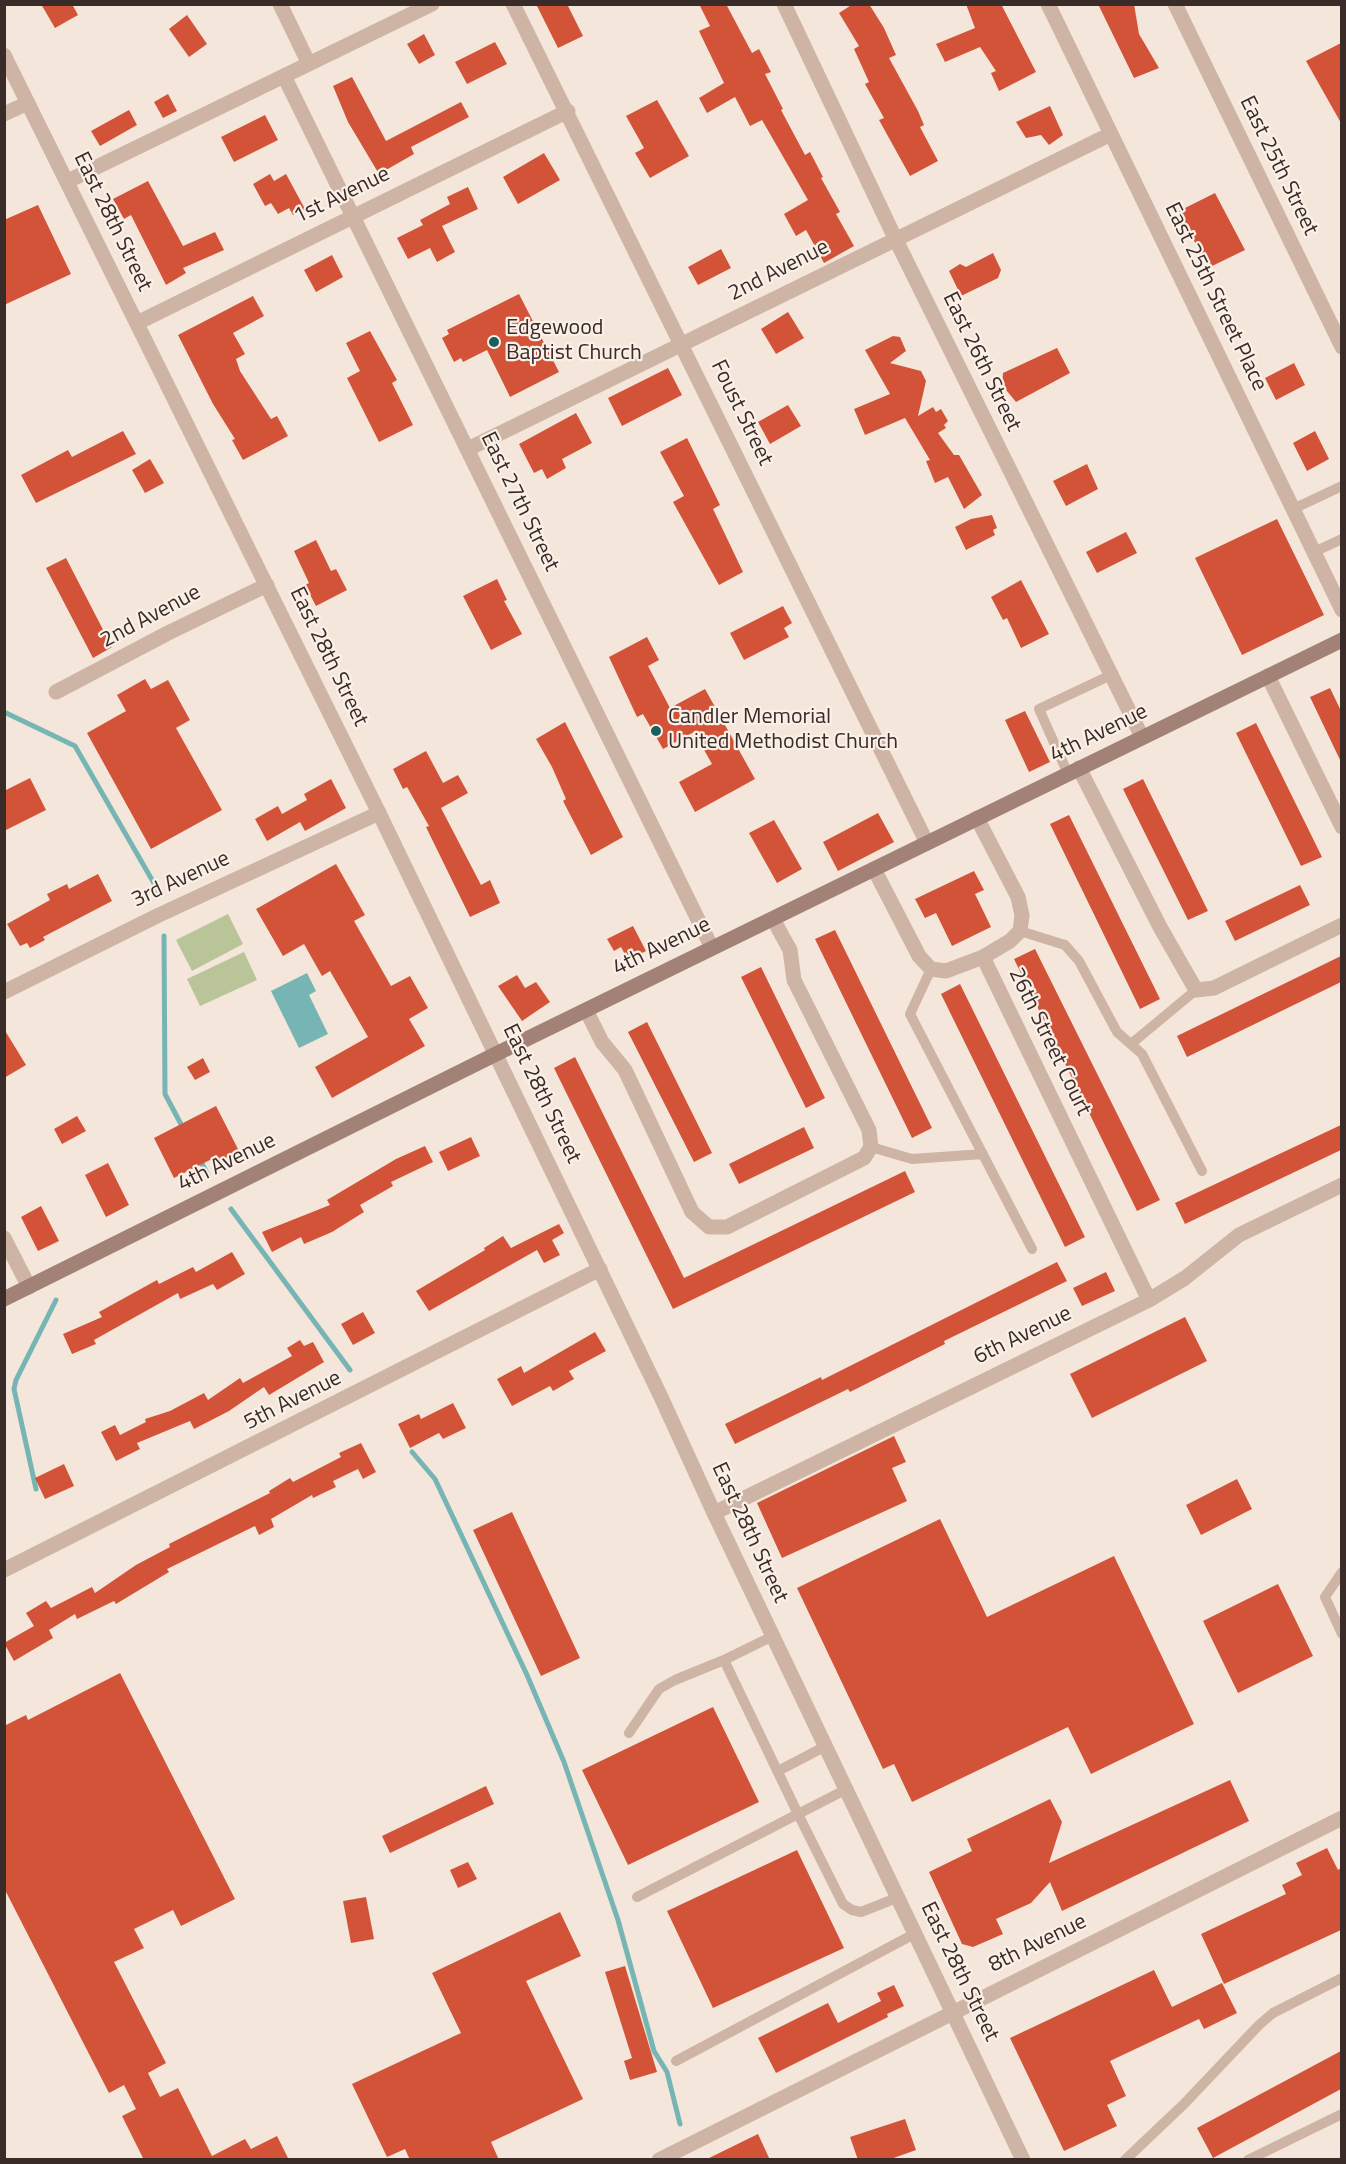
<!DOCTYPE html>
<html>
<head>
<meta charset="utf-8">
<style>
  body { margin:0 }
  #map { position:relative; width:1346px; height:2164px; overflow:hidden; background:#f4e6da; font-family:"Titillium Web",sans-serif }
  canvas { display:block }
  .frame { position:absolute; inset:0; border:6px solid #392b27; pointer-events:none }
</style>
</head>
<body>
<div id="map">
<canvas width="1346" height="2164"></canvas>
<div class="frame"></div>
</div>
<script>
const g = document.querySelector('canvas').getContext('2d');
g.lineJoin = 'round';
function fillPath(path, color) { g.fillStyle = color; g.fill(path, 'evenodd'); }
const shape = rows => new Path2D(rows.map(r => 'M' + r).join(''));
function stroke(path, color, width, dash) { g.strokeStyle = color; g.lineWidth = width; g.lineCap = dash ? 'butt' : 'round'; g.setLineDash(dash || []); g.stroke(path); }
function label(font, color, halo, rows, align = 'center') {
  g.font = font + ' "Titillium Web",sans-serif'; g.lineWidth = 4.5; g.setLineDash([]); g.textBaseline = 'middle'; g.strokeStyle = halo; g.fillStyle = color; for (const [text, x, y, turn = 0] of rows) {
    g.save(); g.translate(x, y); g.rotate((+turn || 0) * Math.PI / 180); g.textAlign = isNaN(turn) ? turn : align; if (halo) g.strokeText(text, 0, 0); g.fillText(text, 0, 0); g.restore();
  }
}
fillPath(shape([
  [228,914,243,944,192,971,176,940],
  [244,952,257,980,200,1006,187,979]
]), '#b9c598');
fillPath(shape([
  [307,973,316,991,309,995,328,1034,299,1048,271,991]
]), '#76b5b3');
stroke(shape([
  [4,712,75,746,159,892],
  [164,936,165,1094,183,1128],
  [199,1158,208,1175],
  [231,1209,350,1370],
  [412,1452,435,1479,527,1675,564,1762,618,1920,654,2051,667,2072,680,2124],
  [36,1489,14,1389,16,1380,56,1300]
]), '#76b5b3', 5);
fillPath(shape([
  [41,4,72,4,78,15,55,28],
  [536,4,567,4,583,36,558,48],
  [699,4,726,4,752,53,759,49,771,72,765,74,783,109,781,110,805,155,810,152,823,177,821,178,840,212,836,214,854,246,824,263,806,230,796,236,784,214,808,200,762,120,750,126,735,97,707,113,699,98,724,83,699,31,710,26],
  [853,4,869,4,884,28,896,55,889,58,918,111,924,125,920,127,938,161,910,176,879,120,884,118,865,84,869,82,854,49,859,46,839,13],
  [966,4,1001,4,1036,72,999,91,991,73,996,71,980,47,945,62,936,44,975,28],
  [1098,4,1134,4,1139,34,1159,68,1134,78],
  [187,15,207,44,189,57,169,29],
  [424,34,435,55,419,64,407,44],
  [495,42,507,64,467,84,455,62],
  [1341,43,1341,123,1306,61],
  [352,77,386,141,461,102,469,117,411,147,414,154,379,174,348,122,333,86],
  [168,94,177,111,163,118,154,102],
  [657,100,689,156,650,178,635,153,644,148,626,116],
  [1050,106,1063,135,1049,145,1041,135,1026,138,1016,122],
  [129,110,137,125,100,146,91,131],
  [265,115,278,140,234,162,221,137],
  [544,153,560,180,518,204,503,177],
  [270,174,274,181,286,174,305,209,293,215,289,208,278,214,271,203,265,206,253,184],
  [148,181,183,246,215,232,224,250,183,268,186,273,166,285,131,215,124,219,113,199],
  [468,187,478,209,442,226,455,252,437,262,430,248,408,259,397,238,423,225,420,220,450,204,447,197],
  [1215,193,1245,250,1208,268,1179,211],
  [38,205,71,274,4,305,4,220],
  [721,249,731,268,698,285,688,267],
  [993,253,1001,270,998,278,961,296,949,271,960,264,966,267],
  [332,255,343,277,316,292,304,270],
  [519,294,559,372,510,397,487,350,463,362,461,358,454,362,442,338,449,334,447,330],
  [253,296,264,316,233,333,245,354,236,359,240,371,271,419,277,416,288,436,243,460,232,440,235,439,213,404,178,335],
  [788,312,804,338,776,354,761,329],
  [370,331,397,380,392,383,413,425,379,442,347,378,360,371,346,343],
  [893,336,900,337,906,351,890,363,921,371,926,381,918,416,933,407,936,412,941,409,948,421,944,425,946,428,938,433,954,455,959,455,982,495,964,509,948,477,935,483,926,461,930,460,905,418,865,435,854,409,890,394,865,350],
  [1057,348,1070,373,1016,402,1002,385,1003,373],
  [1294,363,1305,385,1276,400,1265,378],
  [668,368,682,395,622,426,608,398],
  [788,405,801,426,770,444,758,422],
  [576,413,592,443,562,459,566,468,547,479,542,469,534,473,519,444],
  [123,431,136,454,36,503,21,475,68,450,72,457],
  [1315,431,1329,459,1307,471,1293,443],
  [687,438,720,505,713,509,743,572,719,585,673,502,684,496,660,452],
  [150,459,164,483,145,493,132,470],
  [1087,464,1098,489,1066,506,1053,481],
  [992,515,997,528,993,530,995,535,966,550,955,527,971,519],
  [1277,519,1324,615,1242,655,1195,558],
  [1126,532,1137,553,1097,573,1086,552],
  [316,540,331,571,336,569,347,590,316,606,305,585,309,583,294,551],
  [66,558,112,647,93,658,46,568],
  [497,579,507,600,504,601,522,634,491,650,463,596],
  [1021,580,1049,634,1021,648,1007,618,1003,620,991,597],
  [783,606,792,623,784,628,789,637,744,660,730,633],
  [647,637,659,660,648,666,670,708,705,689,755,779,695,812,679,782,712,764,694,732,663,749,643,714,637,717,609,657],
  [145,679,151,689,168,680,190,720,176,728,222,810,151,849,87,733,126,711,117,695],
  [1330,688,1341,711,1341,762,1310,697],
  [1025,711,1050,762,1029,772,1005,720],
  [565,722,623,837,591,855,563,801,566,799,552,767,536,739],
  [1256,723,1322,857,1301,866,1236,733],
  [426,751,443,783,458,775,468,793,441,808,481,885,490,880,500,903,470,917,426,827,429,826,407,787,403,789,393,769],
  [30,778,46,810,4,831,4,791],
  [331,779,346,808,305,831,300,822,267,841,255,819,278,806,282,814,307,800,304,794],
  [1143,779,1208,911,1188,920,1123,789],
  [878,813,894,842,838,871,823,842],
  [1069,815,1160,999,1140,1009,1050,824],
  [774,820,802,869,777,883,749,833],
  [336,864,365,915,354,921,391,986,410,976,428,1008,409,1019,425,1046,332,1098,315,1067,368,1037,330,971,322,976,304,944,283,956,256,909],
  [974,871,984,890,975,894,991,927,952,946,936,913,925,918,915,899],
  [98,874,112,901,43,937,45,940,30,948,27,943,20,946,7,924,50,900,47,894,67,884,69,889],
  [1300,885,1310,905,1235,941,1225,921],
  [633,926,646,951,628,960,621,947,614,951,607,939],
  [835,930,932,1128,912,1138,815,939],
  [1035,949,1160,1200,1137,1211,1014,959],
  [1341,956,1341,982,1187,1057,1177,1036],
  [761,967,825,1098,806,1108,741,977],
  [517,975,525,988,536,982,550,1002,522,1021,498,986],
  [960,984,1085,1237,1065,1247,941,994],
  [647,1022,712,1153,694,1162,628,1032],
  [4,1029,26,1065,4,1078],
  [575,1057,684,1278,905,1171,915,1192,673,1309,554,1068],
  [203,1058,210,1072,195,1080,187,1067],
  [216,1106,239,1151,216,1163,214,1158,174,1178,154,1138],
  [77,1116,86,1131,62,1144,54,1129],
  [1341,1125,1341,1150,1185,1224,1175,1203],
  [804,1127,814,1148,739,1184,729,1164],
  [471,1137,480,1156,448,1171,439,1152],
  [425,1146,433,1162,391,1182,393,1186,360,1205,364,1212,332,1232,304,1244,301,1237,272,1252,262,1232,330,1205,327,1200,396,1159],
  [108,1163,129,1205,106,1217,85,1175],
  [41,1206,59,1241,38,1251,21,1217],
  [559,1224,564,1233,552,1240,560,1255,544,1263,537,1250,429,1311,416,1291,485,1250,484,1248,503,1236,511,1248],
  [232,1252,245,1274,217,1290,213,1284,180,1299,178,1293,94,1340,96,1344,72,1354,63,1334,102,1317,99,1312,157,1280,159,1284,193,1267,196,1272],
  [1057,1262,1067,1281,944,1341,945,1344,850,1392,848,1389,735,1444,725,1424,821,1377,822,1380],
  [1106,1272,1115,1291,1082,1306,1073,1288],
  [363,1312,375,1333,353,1345,341,1324],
  [1185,1317,1207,1361,1092,1418,1070,1374],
  [595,1332,606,1351,569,1371,574,1379,553,1391,550,1386,512,1406,497,1379,521,1366,524,1373],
  [300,1340,304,1346,313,1342,324,1362,269,1395,264,1387,229,1411,194,1429,190,1421,137,1443,140,1449,116,1461,101,1432,115,1425,120,1435,146,1422,145,1419,170,1411,204,1393,208,1400,240,1378,243,1383,292,1356,287,1348],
  [453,1403,466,1428,443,1439,439,1433,410,1448,398,1424,419,1414,421,1419],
  [894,1436,906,1462,892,1468,907,1501,782,1558,757,1503],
  [361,1443,376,1472,363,1479,358,1469,333,1481,336,1487,313,1498,312,1495,271,1519,274,1527,259,1535,255,1526,167,1569,169,1572,116,1604,114,1601,77,1619,75,1614,49,1630,53,1638,14,1661,4,1643,34,1626,26,1613,46,1601,51,1608,92,1587,95,1593,136,1565,170,1547,169,1544,270,1493,269,1491,290,1478,293,1482,341,1457,339,1453],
  [64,1464,74,1486,45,1499,35,1478],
  [1237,1479,1252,1509,1201,1535,1186,1505],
  [512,1512,580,1658,541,1676,473,1530],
  [940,1519,987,1617,1114,1556,1194,1724,1091,1774,1068,1727,912,1802,894,1764,883,1769,797,1588],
  [1278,1584,1313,1656,1238,1693,1203,1621],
  [120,1673,235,1899,181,1926,173,1910,134,1929,144,1948,114,1962,166,2063,148,2073,160,2097,178,2088,212,2156,245,2139,251,2149,277,2136,289,2160,144,2160,122,2116,136,2109,124,2085,109,2093,4,1888,4,1726,26,1715,28,1720],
  [713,1707,759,1802,628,1865,582,1770],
  [1230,1780,1249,1821,1062,1911,1050,1882,1031,1903,996,1919,1003,1934,973,1947,962,1944,929,1872,972,1851,967,1839,1050,1799,1062,1822,1049,1863],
  [486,1786,494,1804,390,1853,382,1836],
  [1327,1848,1338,1870,1341,1868,1341,1930,1224,1984,1201,1934,1286,1894,1282,1885,1302,1875,1296,1863],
  [797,1850,844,1948,713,2008,667,1911],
  [468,1862,477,1879,458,1888,450,1870],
  [366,1897,374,1939,351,1943,343,1901],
  [560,1912,581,1956,526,1981,583,2099,491,2142,499,2160,410,2160,405,2149,387,2157,352,2084,461,2033,432,1973],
  [625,1966,657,2072,630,2080,624,2061,632,2058,605,1972],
  [1154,1970,1172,2007,1222,1983,1237,2013,1204,2029,1199,2019,1110,2061,1126,2096,1107,2105,1117,2126,1064,2151,1010,2038],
  [894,1985,904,2006,887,2014,888,2017,776,2073,758,2038,828,2003,838,2023,881,2001,877,1993],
  [1341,2051,1341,2089,1213,2158,1197,2128],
  [905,2119,916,2150,888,2160,858,2160,850,2137],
  [758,2134,770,2160,705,2160]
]), '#d35339');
stroke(shape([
  [1293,509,1342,486],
  [1314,552,1342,539],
  [1068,774,1039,709,1111,675],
  [1020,931,1065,945,1079,961,1117,1032,1142,1054,1202,1171],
  [931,969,910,1014,1032,1249],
  [1131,1044,1196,990],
  [871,1147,912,1159,983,1154],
  [1342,1572,1325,1597,1342,1634],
  [773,1636,724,1660,798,1814,847,1789],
  [629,1733,659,1689,675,1680,724,1660],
  [778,1771,826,1746],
  [637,1897,798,1814,843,1904,852,1910,861,1912,899,1897],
  [676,2061,916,1933],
  [1125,2160,1184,2104,1259,2025,1273,2013,1342,1978],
  [1248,2160,1342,2114]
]), '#ceb4a4', 10);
stroke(shape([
  [280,4,309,64],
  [513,4,927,843],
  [784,4,895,238,1142,737],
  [1048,4,1342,610],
  [1175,4,1342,347],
  [284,76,712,948],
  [4,114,28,103],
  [68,181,432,4],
  [137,323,568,111],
  [468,449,1111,134],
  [1268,676,1342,827],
  [56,692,168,633,267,585],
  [1079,768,1160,927,1196,990,1214,988,1342,925],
  [874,869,919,956,931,969,946,971,983,957,1010,941,1020,931,1022,915,1018,897,977,818],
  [983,957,1149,1300],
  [4,992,159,915,379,813],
  [586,1010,602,1042,625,1070,692,1212,709,1227,727,1227,864,1158,871,1147,869,1130,794,980,790,950,773,919],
  [4,1238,29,1287],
  [714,1513,1149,1300,1185,1278,1239,1235,1342,1185],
  [4,1570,600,1269],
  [659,2160,1342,1818]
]), '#ceb4a4', 15);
stroke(shape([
  [4,55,379,813,661,1397,714,1513,1023,2160]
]), '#ceb4a4', 15);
stroke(shape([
  [4,1299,496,1054,1342,640]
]), '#a28276', 15);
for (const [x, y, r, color] of [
  [494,342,6,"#185f5e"],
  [656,731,6,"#185f5e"]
]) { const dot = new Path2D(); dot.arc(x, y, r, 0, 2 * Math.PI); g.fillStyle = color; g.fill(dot); stroke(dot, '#fbf0e7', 2); }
label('22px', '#392b27', '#fbf0e7', [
  ["East 25th Street",1278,166,64],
  ["1st Avenue",342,196,-26],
  ["East 28th Street",112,222,64],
  ["2nd Avenue",779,271,-27],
  ["East 25th Street Place",1215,297,64],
  ["East 26th Street",981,362,64],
  ["Foust Street",741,413,64],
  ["East 27th Street",519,502,64],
  ["2nd Avenue",151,617,-28],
  ["East 28th Street",328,657,64],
  ["4th Avenue",1099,734,-26],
  ["3rd Avenue",181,880,-25],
  ["4th Avenue",662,947,-26],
  ["26th Street Court",1049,1042,64],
  ["East 28th Street",541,1094,64],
  ["4th Avenue",227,1163,-26],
  ["6th Avenue",1023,1336,-26],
  ["5th Avenue",293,1401,-27],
  ["East 28th Street",749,1533,65],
  ["8th Avenue",1038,1944,-26],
  ["East 28th Street",959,1972,64]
]);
label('22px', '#392b27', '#fbf0e7', [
  ["Edgewood",506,329],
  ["Baptist Church",506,354],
  ["Candler Memorial",668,718],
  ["United Methodist Church",668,743]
], 'left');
</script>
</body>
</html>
